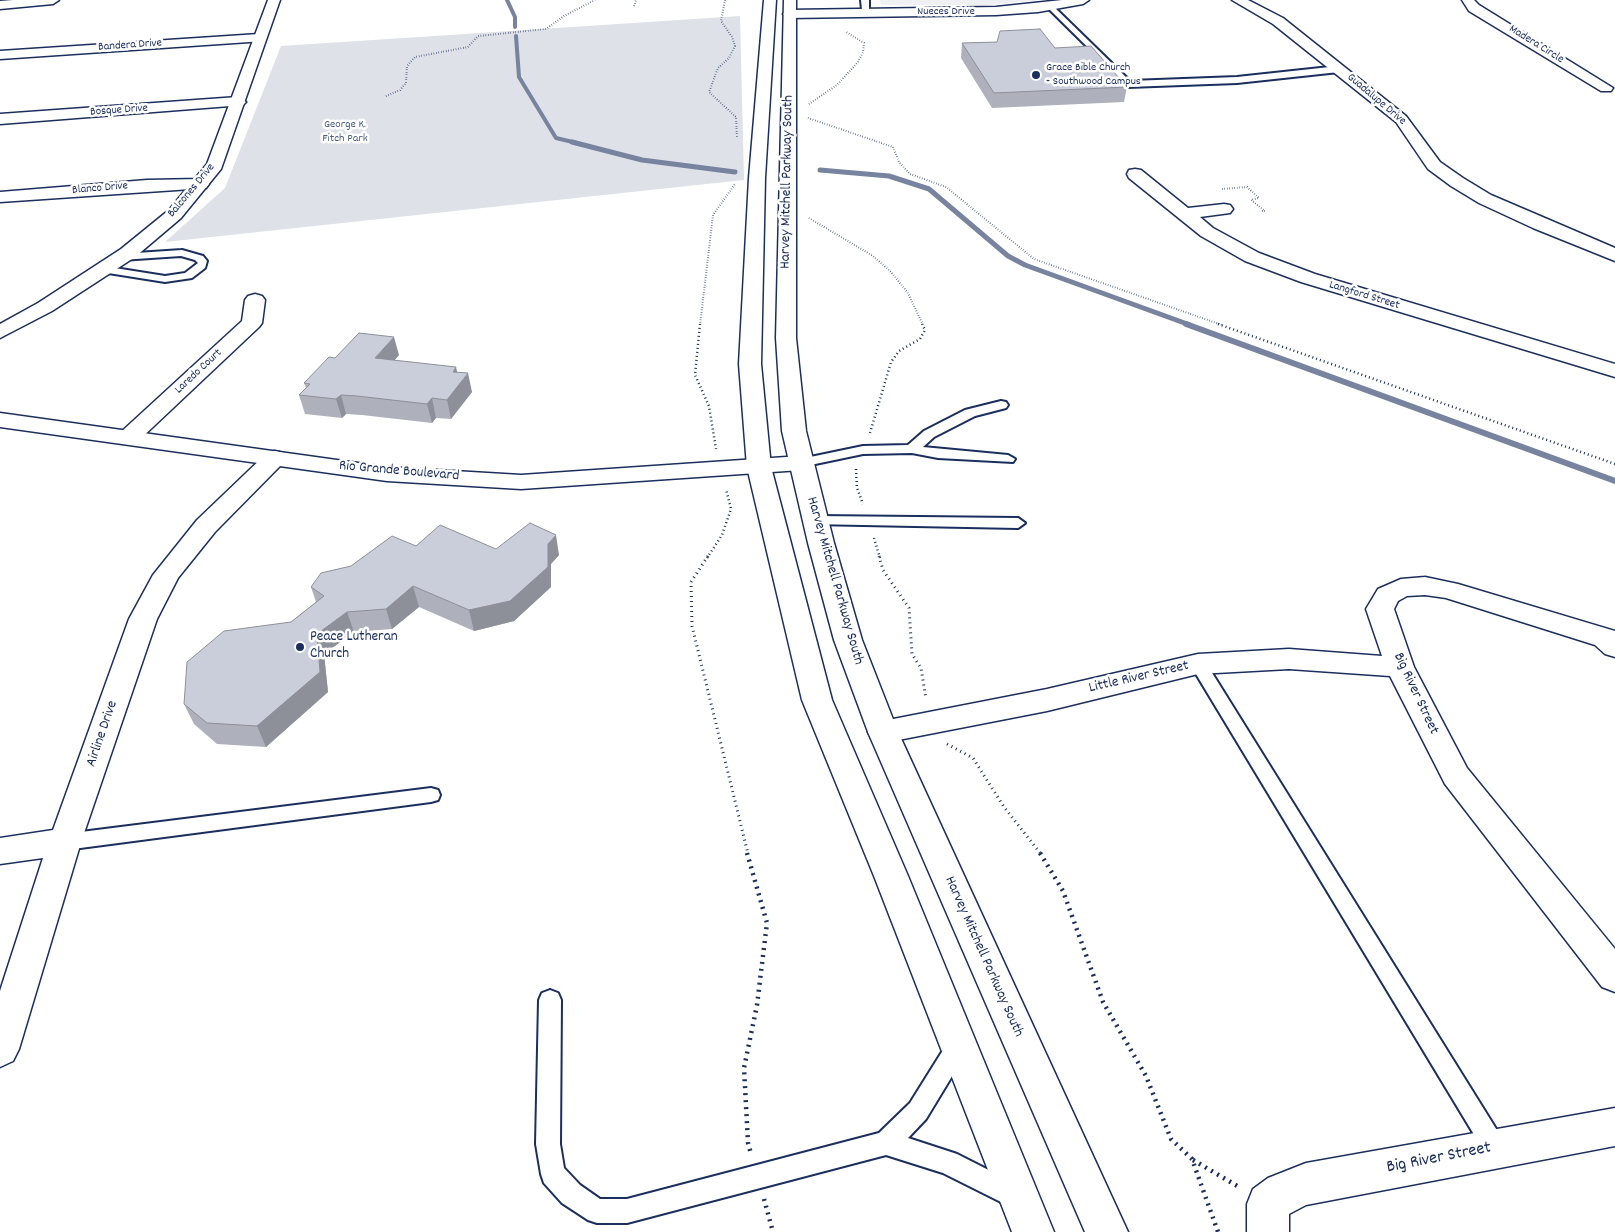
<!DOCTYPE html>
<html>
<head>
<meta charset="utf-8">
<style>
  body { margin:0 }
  canvas { display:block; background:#fff }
</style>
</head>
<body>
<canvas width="1615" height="1232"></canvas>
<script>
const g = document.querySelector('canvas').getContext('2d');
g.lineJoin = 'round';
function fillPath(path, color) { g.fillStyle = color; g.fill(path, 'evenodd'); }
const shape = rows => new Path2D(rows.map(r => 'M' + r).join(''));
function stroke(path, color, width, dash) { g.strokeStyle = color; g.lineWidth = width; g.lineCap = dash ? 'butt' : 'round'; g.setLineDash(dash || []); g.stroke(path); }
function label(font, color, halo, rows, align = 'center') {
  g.font = font + ' Dekko,sans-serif'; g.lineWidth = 5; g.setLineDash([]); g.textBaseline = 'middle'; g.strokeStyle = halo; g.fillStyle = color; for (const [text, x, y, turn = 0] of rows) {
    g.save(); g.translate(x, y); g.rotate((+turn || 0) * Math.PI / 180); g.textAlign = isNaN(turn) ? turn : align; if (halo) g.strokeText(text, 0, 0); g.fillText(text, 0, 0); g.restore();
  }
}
fillPath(shape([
  [880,0,1042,0,988,5,881,5]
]), '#eff0f4');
fillPath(shape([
  [740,16,744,180,165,242,225,188,281,46]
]), '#dee1e7');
stroke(shape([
  [507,0,515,17,515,27],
  [516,36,519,77,556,138,577,143]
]), '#77839f', 4);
stroke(shape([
  [572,142,642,160,735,172],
  [820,170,889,176,929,189,1008,256,1025,265,1190,325]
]), '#77839f', 5);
stroke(shape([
  [1186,324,1615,481]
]), '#77839f', 6);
const service = shape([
  [861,0,869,0,869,12,862,10,861,0],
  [1051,4,1130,81,1237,77,1339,66,1343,69,1339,72,1237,83,1128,87,1048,8,1047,6,1051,4],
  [182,250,203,256,207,261,205,268,192,278,165,282,102,272,96,269,102,266,165,276,185,273,198,263,195,260,181,256,121,260,115,257,121,254,182,250],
  [1001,401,1006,402,1008,405,1006,408,975,416,934,437,923,447,1008,455,1015,459,1013,462,938,458,912,453,863,454,801,467,794,463,796,460,863,446,908,445,924,431,965,410,1001,401],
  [816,516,1018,518,1025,523,1018,528,811,524,809,521,816,516],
  [1198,658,1204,660,1503,1140,1507,1148,1503,1156,1495,1160,1487,1156,1190,664,1192,660,1198,658],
  [431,788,438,790,440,795,438,800,431,802,65,850,58,848,55,842,58,836,65,834,431,788],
  [550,990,558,993,561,1000,560,1144,564,1168,580,1185,600,1199,627,1199,879,1133,910,1103,950,1039,958,1036,966,1039,969,1046,966,1053,926,1119,908,1138,957,1154,1022,1187,1025,1196,1022,1205,1013,1208,943,1173,886,1155,627,1223,597,1223,588,1220,562,1203,544,1183,541,1174,536,1144,539,1000,542,993,550,990]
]);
const minor = shape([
  [13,0,59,0,53,4,0,9,0,1,13,0],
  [1062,0,1089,0,1083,4,1038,12,996,15,789,18,783,14,789,10,996,7,1062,0],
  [1232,0,1248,0,1283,18,1406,116,1440,162,1463,178,1491,195,1615,248,1615,261,1533,228,1479,203,1451,186,1428,169,1396,122,1273,24,1232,0],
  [1462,0,1474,0,1479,5,1613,88,1611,91,1601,91,1469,11,1462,0],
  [259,34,266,38,264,41,0,59,0,51,259,34],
  [238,97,246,102,243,105,0,124,0,114,238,97],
  [1135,169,1141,170,1188,208,1224,204,1230,205,1233,209,1230,213,1200,217,1213,228,1259,253,1315,274,1615,364,1615,377,1301,282,1245,261,1201,236,1129,178,1127,174,1129,170,1135,169],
  [200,179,206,180,209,184,206,188,0,202,0,192,147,180,200,179],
  [255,294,262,296,265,300,262,323,259,327,137,442,129,444,121,442,117,437,121,432,242,321,245,300,248,296,255,294],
  [275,451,283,453,287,458,283,463,215,532,178,578,157,619,81,842,19,1049,13,1061,0,1067,0,991,43,858,0,864,0,838,53,830,129,619,153,575,197,520,267,453,275,451],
  [1425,577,1458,584,1615,631,1615,657,1605,654,1595,645,1446,598,1425,595,1407,596,1398,601,1394,609,1414,667,1467,768,1615,949,1615,992,1602,987,1445,784,1390,676,1289,669,1198,674,1047,711,883,743,872,740,868,732,872,724,883,721,1047,689,1198,654,1289,649,1382,656,1366,609,1378,589,1401,579,1425,577],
  [1615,1108,1615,1146,1306,1205,1289,1214,1289,1232,1247,1232,1247,1204,1253,1189,1268,1178,1306,1163,1615,1108]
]);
const tertiary = shape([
  [268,0,280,0,221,169,181,218,135,257,52,311,0,338,0,324,38,303,121,249,169,210,207,164,268,0],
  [0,413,387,467,521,475,801,456,809,458,813,463,809,468,801,470,521,489,387,481,0,427,0,413]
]);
const trunk = shape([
  [764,0,776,0,765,178,761,364,771,467,832,700,908,876,1054,1232,1012,1232,874,876,802,700,747,467,739,364,749,178,764,0],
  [784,0,796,0,796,338,806,431,834,543,862,640,898,732,1128,1232,1085,1232,868,732,834,640,808,543,782,431,776,338,784,0]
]);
stroke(service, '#1b2f5e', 4);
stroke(minor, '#1b2f5e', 3);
stroke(tertiary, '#1b2f5e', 3);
stroke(trunk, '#1b2f5e', 3);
stroke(shape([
  [725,0,721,21,732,37,735,46,729,58,718,68,709,92,736,117,737,138],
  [634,6,636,0],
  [386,96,400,90,406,83,407,66,415,57,468,47,478,36,546,29,564,16,595,0],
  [809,104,837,85,858,62,863,52,864,43,846,32],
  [808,118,893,147,899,162,910,174,946,187,1034,259,1222,325],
  [1222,189,1247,187,1259,198,1251,200,1265,211,1261,211],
  [809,218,873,256,891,272,908,293,923,325],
  [700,325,713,215,735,184]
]), '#1b2f5e', 2, [0.5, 2]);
stroke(shape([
  [700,324,695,375,709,406,716,449],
  [1218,324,1615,464],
  [870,433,891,362,899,351,920,339,925,330,922,324],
  [856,469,857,488,863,504],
  [874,538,880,558],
  [707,558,722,535,731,509,726,489]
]), '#1b2f5e', 2.5, [1, 3]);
stroke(shape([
  [708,556,691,582,692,626,748,854],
  [879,556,883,570,909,608,912,654,921,668,926,699],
  [947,744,973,758,1004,807,1041,854]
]), '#1b2f5e', 3, [1, 4]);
stroke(shape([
  [747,853,767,923,757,1005,744,1068,748,1143,751,1154],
  [1040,853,1063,891,1103,1002,1146,1076,1171,1139,1192,1159,1218,1232],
  [1193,1160,1239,1187],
  [764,1199,773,1232]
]), '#1b2f5e', 4.5, [2, 5]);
fillPath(service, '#fff');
fillPath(minor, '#fff');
fillPath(tertiary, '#fff');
fillPath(trunk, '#fff');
fillPath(shape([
  [997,42,1055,48,1127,87,1124,102,992,108,961,58,962,43],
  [399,355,394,360,457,372,472,392,451,419,436,418,432,423,362,415,346,414,342,418,305,414,299,395,306,388,304,383,335,358],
  [416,546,496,549,559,555,551,564,551,587,514,621,474,631,419,607,392,629,354,632,324,654,328,692,266,747,217,744,194,724,184,704,291,622,316,602,311,587,351,566]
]), '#aeb1bb');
fillPath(shape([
  [394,337,399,355,380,377,375,358],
  [456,367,460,384,468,373,472,392,451,419,447,400,453,372],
  [341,395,346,414,342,418,336,399],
  [432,398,436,418,432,423,427,404],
  [556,535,559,555,551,564,551,587,514,621,474,631,469,610,548,544],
  [413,586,419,607,392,629,386,609],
  [347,612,354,632,324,654,328,692,266,747,257,726,317,634]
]), '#8d9099');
const building = shape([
  [1040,29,1055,48,1091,46,1127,87,994,93,962,43,997,42,1000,31,1040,29],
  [359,333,394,337,375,358,456,367,453,372,468,373,447,400,432,398,427,404,357,396,341,395,336,399,299,395,310,384,304,383,329,357,335,358,359,333],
  [530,523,556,535,548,544,548,567,510,601,469,610,413,586,386,609,347,612,317,634,320,672,257,726,207,723,184,704,187,662,224,631,291,622,324,596,311,587,321,573,351,566,392,536,416,546,440,525,496,549,530,523]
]);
fillPath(building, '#caceda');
stroke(building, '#8d9099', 1);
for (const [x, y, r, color] of [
  [1036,75,5,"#1b2f5e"],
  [300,647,5,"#1b2f5e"]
]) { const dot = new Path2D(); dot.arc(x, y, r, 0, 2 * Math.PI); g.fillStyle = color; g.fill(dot); stroke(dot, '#fff', 2); }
label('12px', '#1b2f5e', '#fff', [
  ["Nueces Drive",946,12],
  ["Madera Circle",1536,45,32],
  ["Bandera Drive",130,46,-4],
  ["Guadalupe Drive",1376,100,40],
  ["Bosque Drive",119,111,-4],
  ["Blanco Drive",100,189,-5],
  ["Balcones Drive",192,191,-50],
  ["Langford Street",1364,296,17],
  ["Laredo Court",199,372,-43]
]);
label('12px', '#1b2f5e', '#fff', [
  ["Grace Bible Church",1046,68],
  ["- Southwood Campus",1046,82]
], 'left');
label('12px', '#4c5c80', '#fff', [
  ["George K.",345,125],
  ["Fitch Park",345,139]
]);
label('15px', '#1b2f5e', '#fff', [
  ["Harvey Mitchell Parkway South",788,182,-89],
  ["Rio Grande Boulevard",399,472,5],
  ["Harvey Mitchell Parkway South",834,581,74],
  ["Little River Street",1139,678,-13],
  ["Big River Street",1415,694,65],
  ["Airline Drive",103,734,-71],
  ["Harvey Mitchell Parkway South",983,957,66]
]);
label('15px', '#1b2f5e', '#fff', [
  ["Peace Lutheran",310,638],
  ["Church",310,655]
], 'left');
label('18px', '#1b2f5e', '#fff', [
  ["Big River Street",1439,1159,-11]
]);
</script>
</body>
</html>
